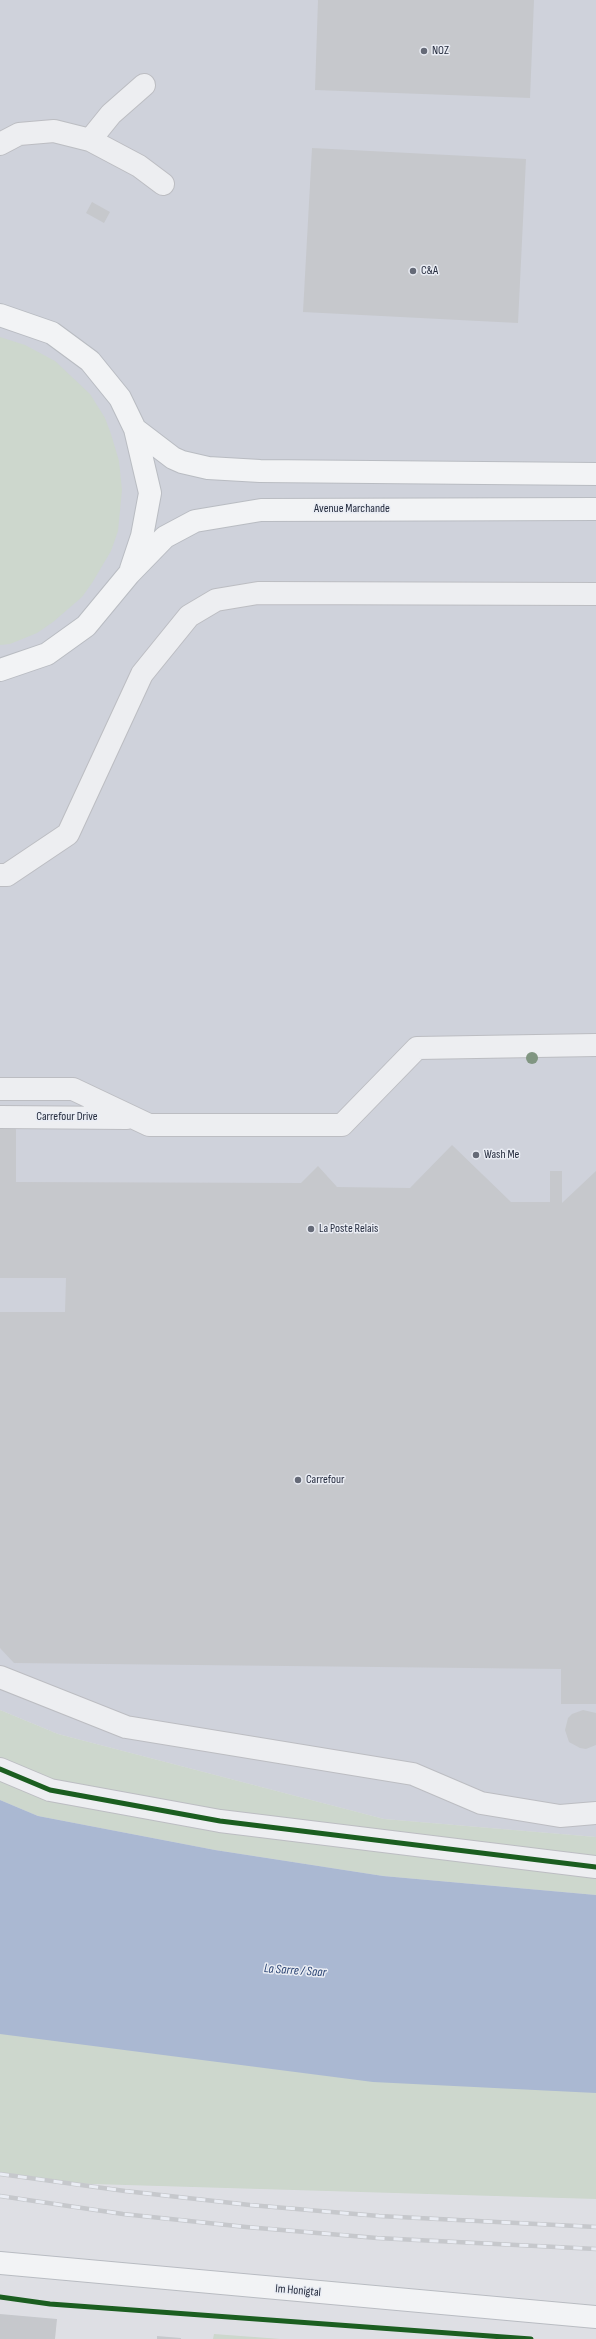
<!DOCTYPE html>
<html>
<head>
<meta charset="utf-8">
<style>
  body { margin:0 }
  canvas { display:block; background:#dedfe4 }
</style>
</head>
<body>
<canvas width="596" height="2339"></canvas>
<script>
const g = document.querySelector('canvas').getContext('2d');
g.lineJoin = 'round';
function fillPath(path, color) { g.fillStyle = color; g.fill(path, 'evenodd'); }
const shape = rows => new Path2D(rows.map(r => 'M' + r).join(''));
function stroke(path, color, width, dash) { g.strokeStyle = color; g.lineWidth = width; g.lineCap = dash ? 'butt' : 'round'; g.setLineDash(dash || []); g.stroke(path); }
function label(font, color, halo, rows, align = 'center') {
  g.font = font + ' "Sofia Sans Condensed",sans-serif'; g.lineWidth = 3; g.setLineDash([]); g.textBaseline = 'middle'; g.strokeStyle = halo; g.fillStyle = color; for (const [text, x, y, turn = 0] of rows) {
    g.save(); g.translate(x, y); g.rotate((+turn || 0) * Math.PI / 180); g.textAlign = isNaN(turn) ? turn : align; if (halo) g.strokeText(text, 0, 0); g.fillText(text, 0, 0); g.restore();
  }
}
fillPath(shape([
  [0,0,596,0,596,1837,384,1819,58,1734,0,1710]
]), '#cfd2db');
fillPath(shape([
  [0,337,25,345,55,361,90,394,105,418,111,434,119,461,122,490,118,531,111,551,92,583,82,597,53,622,37,633,10,644,0,645],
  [0,1710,58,1734,384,1819,596,1837,596,1895,383,1876,215,1850,38,1816,0,1800],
  [0,2033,596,2083,596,2199,59,2183,0,2175],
  [214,2334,281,2339,213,2339]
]), '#cdd7cd');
fillPath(shape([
  [0,1800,38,1816,215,1850,383,1876,596,1895,596,2093,373,2082,0,2034]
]), '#aab8d2');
fillPath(shape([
  [318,0,534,0,530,98,315,90],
  [312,148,526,159,518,323,303,312],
  [92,202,110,212,104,223,86,213],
  [0,1106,16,1107,16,1182,301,1183,318,1166,337,1187,410,1188,452,1145,511,1202,550,1202,550,1171,562,1171,562,1203,596,1171,596,1704,561,1704,561,1669,14,1663,0,1648,0,1312,65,1312,66,1278,0,1278],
  [583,1710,596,1713,596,1745,586,1749,580,1748,569,1742,565,1730,568,1718,572,1714],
  [0,2314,57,2319,55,2339,0,2339],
  [157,2336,181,2338,181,2339,157,2339]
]), '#c6c8cc');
const minor = shape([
  [90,140,111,114,144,85],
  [0,144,19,134,54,131,90,140,139,166,163,184],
  [0,875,7,875,68,834,142,674,189,616,216,600,258,593,596,594],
  [0,1089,73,1089,149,1125,342,1125,417,1048,596,1045],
  [0,1117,127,1118],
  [0,1677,126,1727,413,1774,481,1803,560,1816,596,1813],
  [0,1769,50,1790,220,1821,596,1867]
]);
const major = shape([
  [0,315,52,333,90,361,120,398,135,429,150,493,142,536,131,569],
  [135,429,173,458,182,462,208,468,260,471,596,474],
  [0,670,47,654,86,626,129,574,165,537,195,521,261,510,596,509],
  [0,2263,596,2317]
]);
stroke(minor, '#bcbdc2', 24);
stroke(major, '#b9bcc2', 24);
stroke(minor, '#edeef1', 22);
stroke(major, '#f2f3f5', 22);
const rail = shape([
  [0,2174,125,2191,250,2205,379,2216,596,2227],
  [0,2196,123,2214,246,2227,377,2238,596,2249]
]);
stroke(rail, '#c6c8cc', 4.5);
stroke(rail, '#eaedf4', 3, [9]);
stroke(shape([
  [0,1769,50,1790,220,1821,596,1867],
  [0,2297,50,2304,531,2339]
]), '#1b5e20', 5);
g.fillStyle = '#819682';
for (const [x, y] of [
  [532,1058]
]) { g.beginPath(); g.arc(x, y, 6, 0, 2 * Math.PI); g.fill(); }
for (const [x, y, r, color] of [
  [424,51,4,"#656a77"],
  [413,271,4,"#656a77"],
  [476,1155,4,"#656a77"],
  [311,1229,4,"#656a77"],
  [298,1480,4,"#656a77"]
]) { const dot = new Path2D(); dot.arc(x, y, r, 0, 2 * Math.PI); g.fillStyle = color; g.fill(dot); stroke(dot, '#eaedf4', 1.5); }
label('12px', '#242b3d', '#eaedf4', [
  ["NOZ",432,51],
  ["C&A",421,271],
  ["Wash Me",484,1155],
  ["La Poste Relais",319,1229],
  ["Carrefour",306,1480]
], 'left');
label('12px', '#242b3d', '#eaedf4', [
  ["Avenue Marchande",352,509],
  ["Carrefour Drive",67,1117],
  ["Im Honigtal",298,2291,5]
]);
label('italic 13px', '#2c4574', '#eaedf4', [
  ["La Sarre / Saar",295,1971,4]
]);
</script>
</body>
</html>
